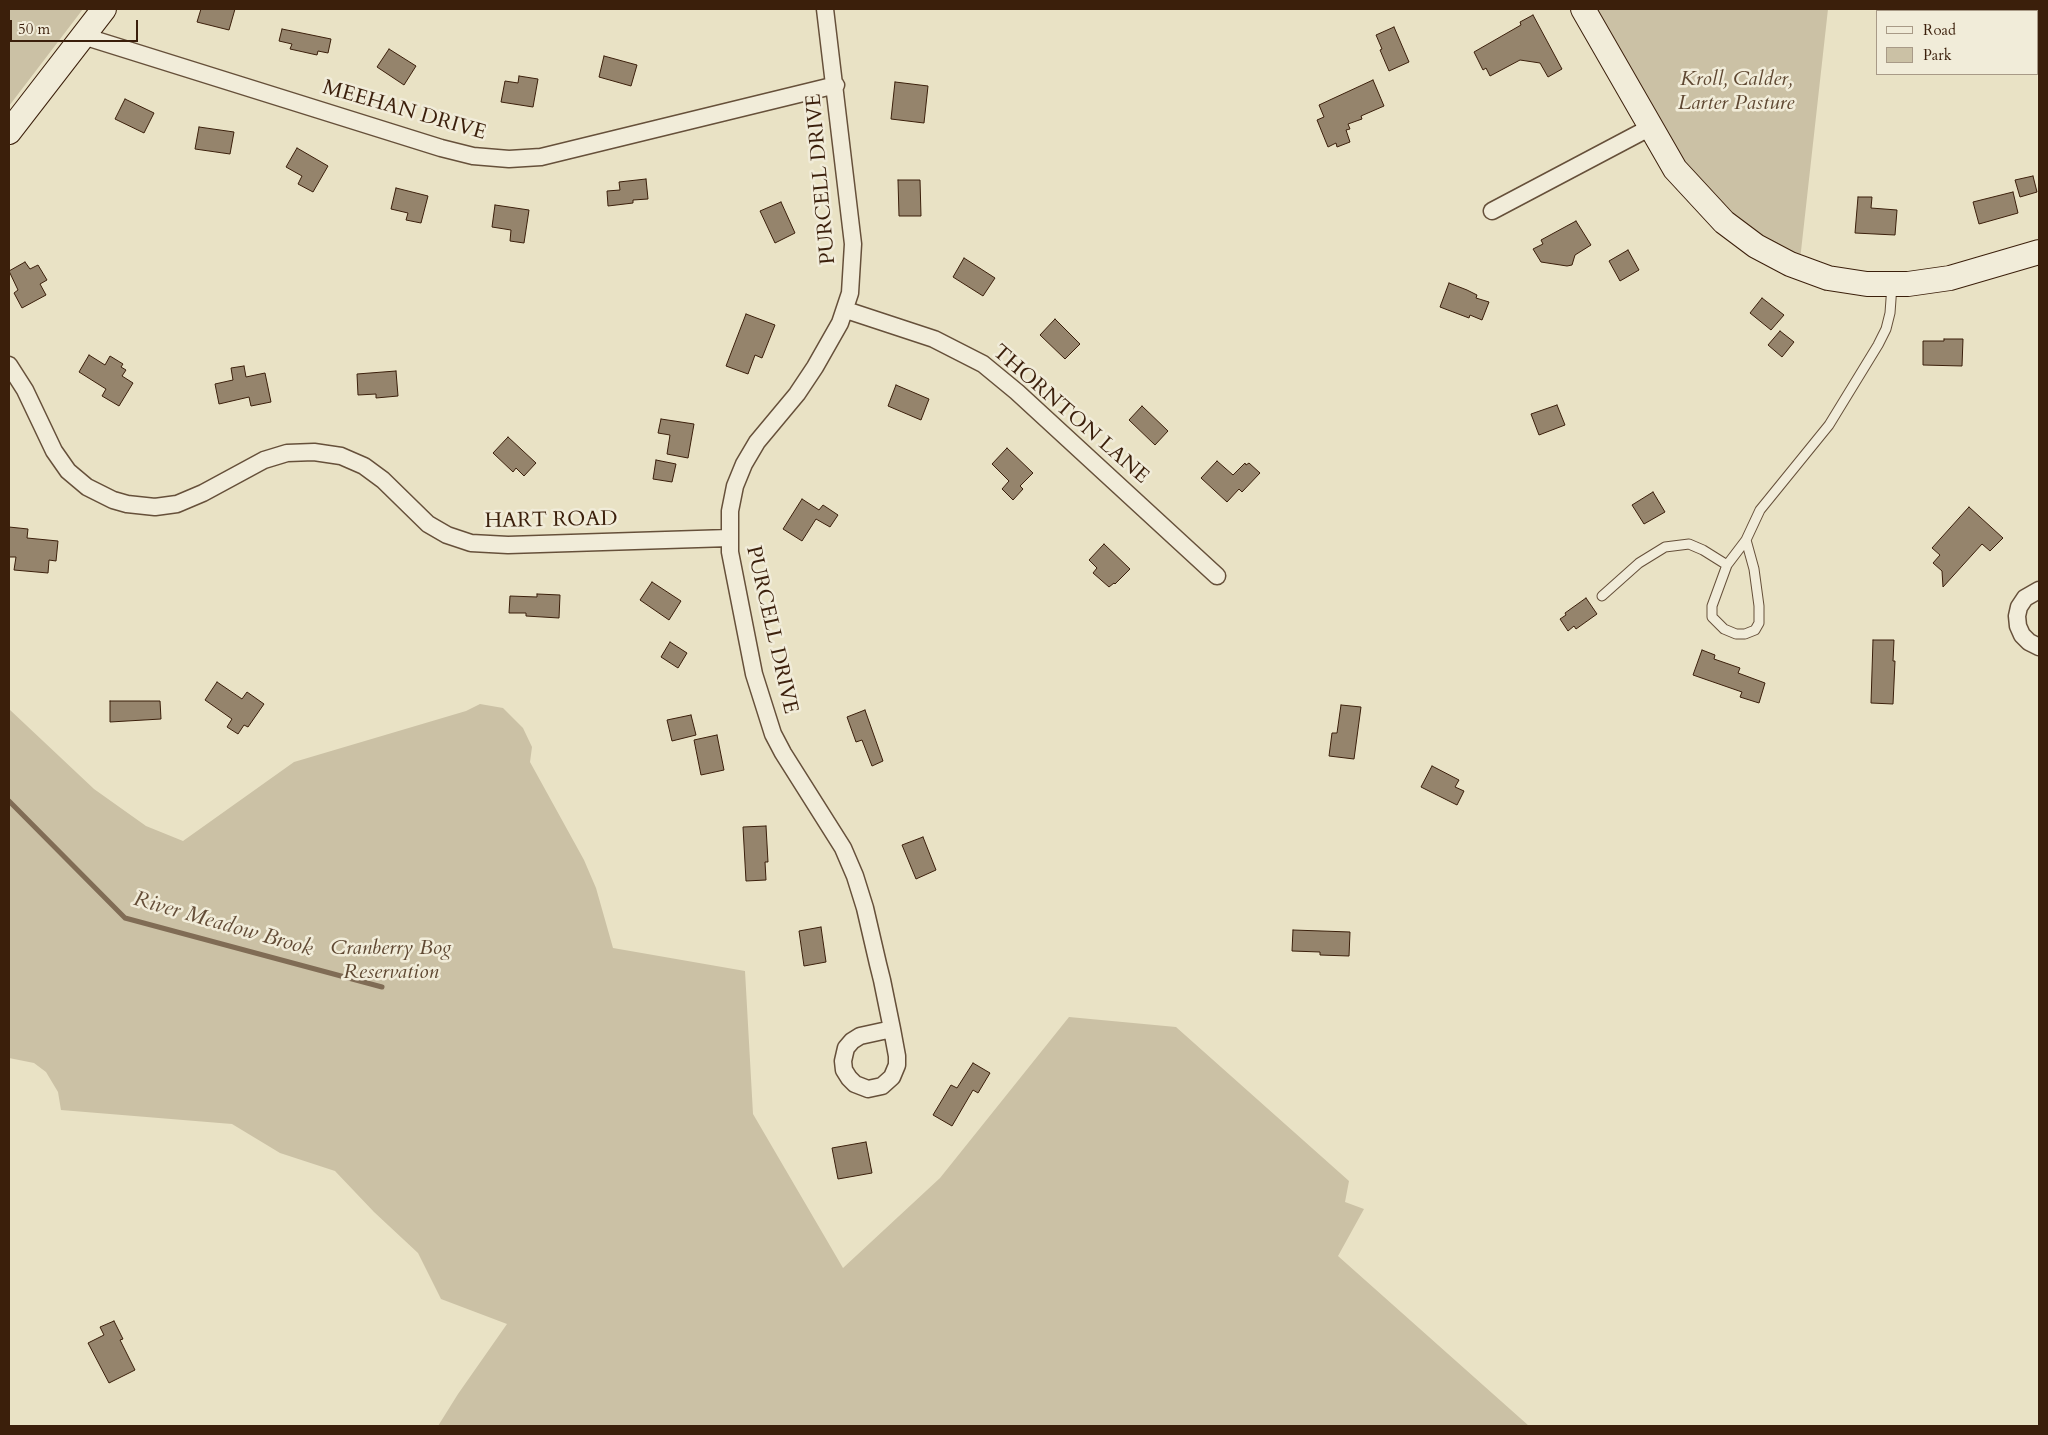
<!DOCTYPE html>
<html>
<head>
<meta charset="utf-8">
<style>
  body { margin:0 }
  #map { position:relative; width:2048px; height:1435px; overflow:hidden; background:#e9e2c5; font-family:Cardo,serif }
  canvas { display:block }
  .frame { position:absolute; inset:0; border:10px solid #3b1f0b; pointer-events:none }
  .legend { position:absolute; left:1876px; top:10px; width:162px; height:65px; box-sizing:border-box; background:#f1ecd9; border:1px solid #a89a87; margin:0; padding:6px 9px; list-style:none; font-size:15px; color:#3b1f0b }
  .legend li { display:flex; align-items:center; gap:10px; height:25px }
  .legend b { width:25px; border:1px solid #a89a87 }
  .scale { position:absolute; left:10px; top:20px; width:128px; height:22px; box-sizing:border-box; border:2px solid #3b1f0b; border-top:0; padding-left:6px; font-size:15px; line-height:18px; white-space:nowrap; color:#3b1f0b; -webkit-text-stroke:4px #f1ecd9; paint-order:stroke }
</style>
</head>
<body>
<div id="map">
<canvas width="2048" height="1435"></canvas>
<div class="frame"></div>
<ul class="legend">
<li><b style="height:6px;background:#f1ecd9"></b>Road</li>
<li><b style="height:14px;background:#cbc1a5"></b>Park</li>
</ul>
<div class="scale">50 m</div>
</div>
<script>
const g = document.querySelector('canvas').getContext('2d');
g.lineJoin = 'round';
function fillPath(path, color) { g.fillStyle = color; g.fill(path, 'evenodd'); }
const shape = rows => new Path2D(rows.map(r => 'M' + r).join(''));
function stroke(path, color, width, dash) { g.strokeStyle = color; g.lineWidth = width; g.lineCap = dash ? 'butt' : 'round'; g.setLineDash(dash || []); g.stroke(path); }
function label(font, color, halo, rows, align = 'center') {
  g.font = font + ' Cardo,serif'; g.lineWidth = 5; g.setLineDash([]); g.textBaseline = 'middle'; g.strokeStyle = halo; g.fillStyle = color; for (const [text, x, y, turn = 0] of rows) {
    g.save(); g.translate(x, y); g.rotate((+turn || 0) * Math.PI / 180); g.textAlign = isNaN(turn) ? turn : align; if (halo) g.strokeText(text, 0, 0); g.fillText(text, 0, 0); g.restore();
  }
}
fillPath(shape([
  [9,9,83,9,9,106],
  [1594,9,1828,9,1800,260,1763,238,1724,208,1679,161],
  [480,704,503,708,523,728,532,747,530,762,584,860,596,888,613,948,745,971,753,1114,843,1268,940,1178,1069,1017,1176,1027,1349,1181,1345,1202,1364,1209,1338,1256,1529,1426,438,1426,458,1394,507,1324,441,1299,418,1253,374,1212,335,1171,280,1153,232,1124,61,1110,58,1092,46,1072,34,1063,9,1058,9,709,94,789,146,826,183,841,294,762,466,711]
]), '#cbc1a5');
stroke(shape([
  [9,801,125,918,382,987]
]), '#806c55', 5);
const building = shape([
  [201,9,235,9,229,30,197,22,201,9],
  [1533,15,1562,69,1548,77,1540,63,1520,60,1490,76,1486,68,1483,70,1474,52,1521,25,1520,22,1533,15],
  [1394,27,1409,62,1389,71,1380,50,1382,49,1376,35,1394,27],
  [282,29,331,39,328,53,318,51,317,55,290,49,292,44,279,41,282,29],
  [389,49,416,66,404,85,377,67,389,49],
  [604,56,637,65,631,86,599,77,604,56],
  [519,76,538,79,533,107,501,102,505,81,518,83,519,76],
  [1373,80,1384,106,1361,116,1362,119,1348,124,1350,129,1346,130,1350,142,1337,147,1336,143,1328,147,1317,120,1324,117,1319,105,1373,80],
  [895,82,928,86,924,123,891,119,895,82],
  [125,99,154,113,144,133,115,119,125,99],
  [199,127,234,132,230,154,195,149,199,127],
  [297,148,328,166,313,192,298,184,302,176,286,167,297,148],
  [2033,176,2037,192,2020,197,2015,180,2033,176],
  [646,179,648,199,633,200,633,203,608,206,607,191,620,190,619,182,646,179],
  [898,180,920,180,921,216,899,216,898,180],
  [396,188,428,196,421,223,406,220,408,213,391,209,396,188],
  [2013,192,2018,213,1979,224,1973,202,2013,192],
  [1858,197,1872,197,1871,208,1897,210,1895,235,1855,233,1858,197],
  [781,202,795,233,775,243,760,211,781,202],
  [495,205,529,210,524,243,510,241,511,230,492,227,495,205],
  [1576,221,1591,245,1575,255,1572,265,1567,266,1541,262,1533,249,1543,244,1541,240,1576,221],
  [1628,250,1639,270,1620,281,1609,261,1628,250],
  [964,258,995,278,983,296,953,277,964,258],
  [25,262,30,269,38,265,47,280,40,284,46,295,22,308,14,293,18,290,9,271,25,262],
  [1449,283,1467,290,1477,295,1476,298,1489,302,1482,320,1470,315,1469,318,1440,307,1449,283],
  [1762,298,1784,315,1771,330,1750,313,1762,298],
  [746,314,775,325,762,358,755,355,748,374,726,366,746,314],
  [1055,319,1080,344,1065,359,1040,335,1055,319],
  [1780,331,1794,342,1782,357,1768,345,1780,331],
  [1944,339,1963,339,1962,366,1923,365,1923,341,1944,341,1944,339],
  [89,355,105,365,110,356,123,364,121,367,126,370,122,376,133,383,119,406,102,396,106,389,79,372,89,355],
  [244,366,246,377,265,373,271,402,251,406,249,397,219,404,215,384,233,380,231,368,244,366],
  [396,371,398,396,376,398,376,394,358,395,357,374,396,371],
  [896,385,929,399,921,420,888,406,896,385],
  [1557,405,1565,425,1539,435,1531,414,1557,405],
  [1142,406,1168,431,1155,445,1129,420,1142,406],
  [661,419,694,424,688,458,667,454,670,435,658,433,661,419],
  [508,437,536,463,524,476,516,468,513,472,493,453,508,437],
  [1007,448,1033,473,1020,486,1023,489,1013,500,1002,489,1009,481,992,464,1007,448],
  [656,460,676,464,672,482,653,479,656,460],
  [1217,461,1233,475,1245,463,1246,465,1249,463,1260,473,1242,492,1239,489,1227,502,1201,478,1217,461],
  [1653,492,1665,512,1644,524,1632,505,1653,492],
  [802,499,819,510,823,505,838,515,830,527,816,519,802,541,783,529,802,499],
  [1969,507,2003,538,1990,551,1982,544,1943,587,1942,571,1933,563,1940,555,1932,548,1969,507],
  [9,527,28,529,27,538,58,541,56,561,49,560,48,573,14,570,16,557,9,557,9,527],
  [1104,544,1130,569,1115,584,1114,583,1109,587,1093,573,1097,568,1089,560,1104,544],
  [652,582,681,601,669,620,640,600,652,582],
  [537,594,560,595,559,618,526,616,526,613,509,613,510,596,537,597,537,594],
  [1586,598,1597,614,1576,629,1574,626,1568,631,1560,619,1566,615,1565,613,1586,598],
  [1873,640,1894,640,1893,661,1895,661,1893,704,1871,703,1873,640],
  [670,642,687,653,678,668,661,657,670,642],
  [1702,650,1715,655,1714,659,1740,668,1738,673,1765,683,1759,703,1740,697,1742,692,1693,675,1702,650],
  [217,682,242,699,247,692,264,704,248,727,244,725,238,734,227,727,232,719,205,700,217,682],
  [110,701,160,701,161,719,110,722,110,701],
  [1341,705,1361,707,1354,759,1329,756,1332,733,1337,733,1341,705],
  [865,710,883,761,872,766,862,740,856,742,847,717,865,710],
  [691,715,696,735,672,741,667,720,691,715],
  [717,735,724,770,701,775,694,740,717,735],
  [1432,766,1459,780,1455,787,1464,791,1457,805,1421,787,1432,766],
  [766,826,768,862,765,862,766,880,746,881,743,827,766,826],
  [923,837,936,870,916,879,902,845,923,837],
  [821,927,826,962,804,966,799,931,821,927],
  [1293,930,1350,932,1349,956,1320,955,1320,952,1292,951,1293,930],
  [973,1063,990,1073,978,1093,973,1090,952,1126,933,1115,951,1085,957,1088,973,1063],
  [866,1142,872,1173,838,1179,832,1148,866,1142],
  [114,1321,123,1339,120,1340,135,1370,109,1383,88,1343,104,1335,100,1327,114,1321]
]);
fillPath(building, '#95846c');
stroke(building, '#3b1f0b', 1);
const service = shape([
  [1746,540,1754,569,1759,606,1759,623,1755,630,1745,634,1736,634,1724,629,1712,617,1712,606,1727,565,1746,540,1760,510,1829,425,1878,345,1886,329,1890,313,1892,285],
  [1602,596,1639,563,1665,547,1689,544,1703,550,1727,565]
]);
const minor = shape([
  [825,9,853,244,850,293,840,323,815,367,797,394,757,442,744,464,735,486,730,511,730,552,754,674,773,734,783,753,843,848,855,876,865,908,878,964,882,980,892,1029,897,1056,897,1065,892,1077,882,1086,868,1089,855,1084,849,1078,844,1070,843,1061,846,1048,852,1041,860,1036,892,1029],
  [83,36,441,148,473,156,509,159,541,157,836,85],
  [1492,211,1651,127],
  [846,310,934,339,983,364,1017,392,1217,576],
  [9,365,25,390,54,451,68,471,87,487,113,500,127,504,155,507,177,504,203,493,264,460,287,453,314,452,341,456,364,466,383,480,428,524,447,535,471,543,508,545,729,538],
  [2039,590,2025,598,2019,607,2017,616,2018,626,2022,635,2029,642,2039,647]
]);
const secondary = shape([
  [1583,9,1675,169,1724,222,1756,246,1790,264,1828,278,1867,284,1908,284,1950,278,2039,252],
  [9,132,104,9]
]);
stroke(service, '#66503a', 11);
stroke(minor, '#66503a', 19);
stroke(secondary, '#3b1f0b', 26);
stroke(service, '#f1ecd9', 9);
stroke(minor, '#f1ecd9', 16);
stroke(secondary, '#f1ecd9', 24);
label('italic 21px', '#5f4832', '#f1ecd9', [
  ["Kroll, Calder,",1736,80],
  ["Larter Pasture",1736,104],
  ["Cranberry Bog",391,949],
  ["Reservation",391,973]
]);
label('21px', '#3b1f0b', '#f1ecd9', [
  ["MEEHAN DRIVE",404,111,16],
  ["PURCELL DRIVE",822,179,-95],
  ["THORNTON LANE",1070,415,41],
  ["HART ROAD",551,521,-1],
  ["PURCELL DRIVE",771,630,77]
]);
label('italic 22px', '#634c36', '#f1ecd9', [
  ["River Meadow Brook",223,925,16]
]);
</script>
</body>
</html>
